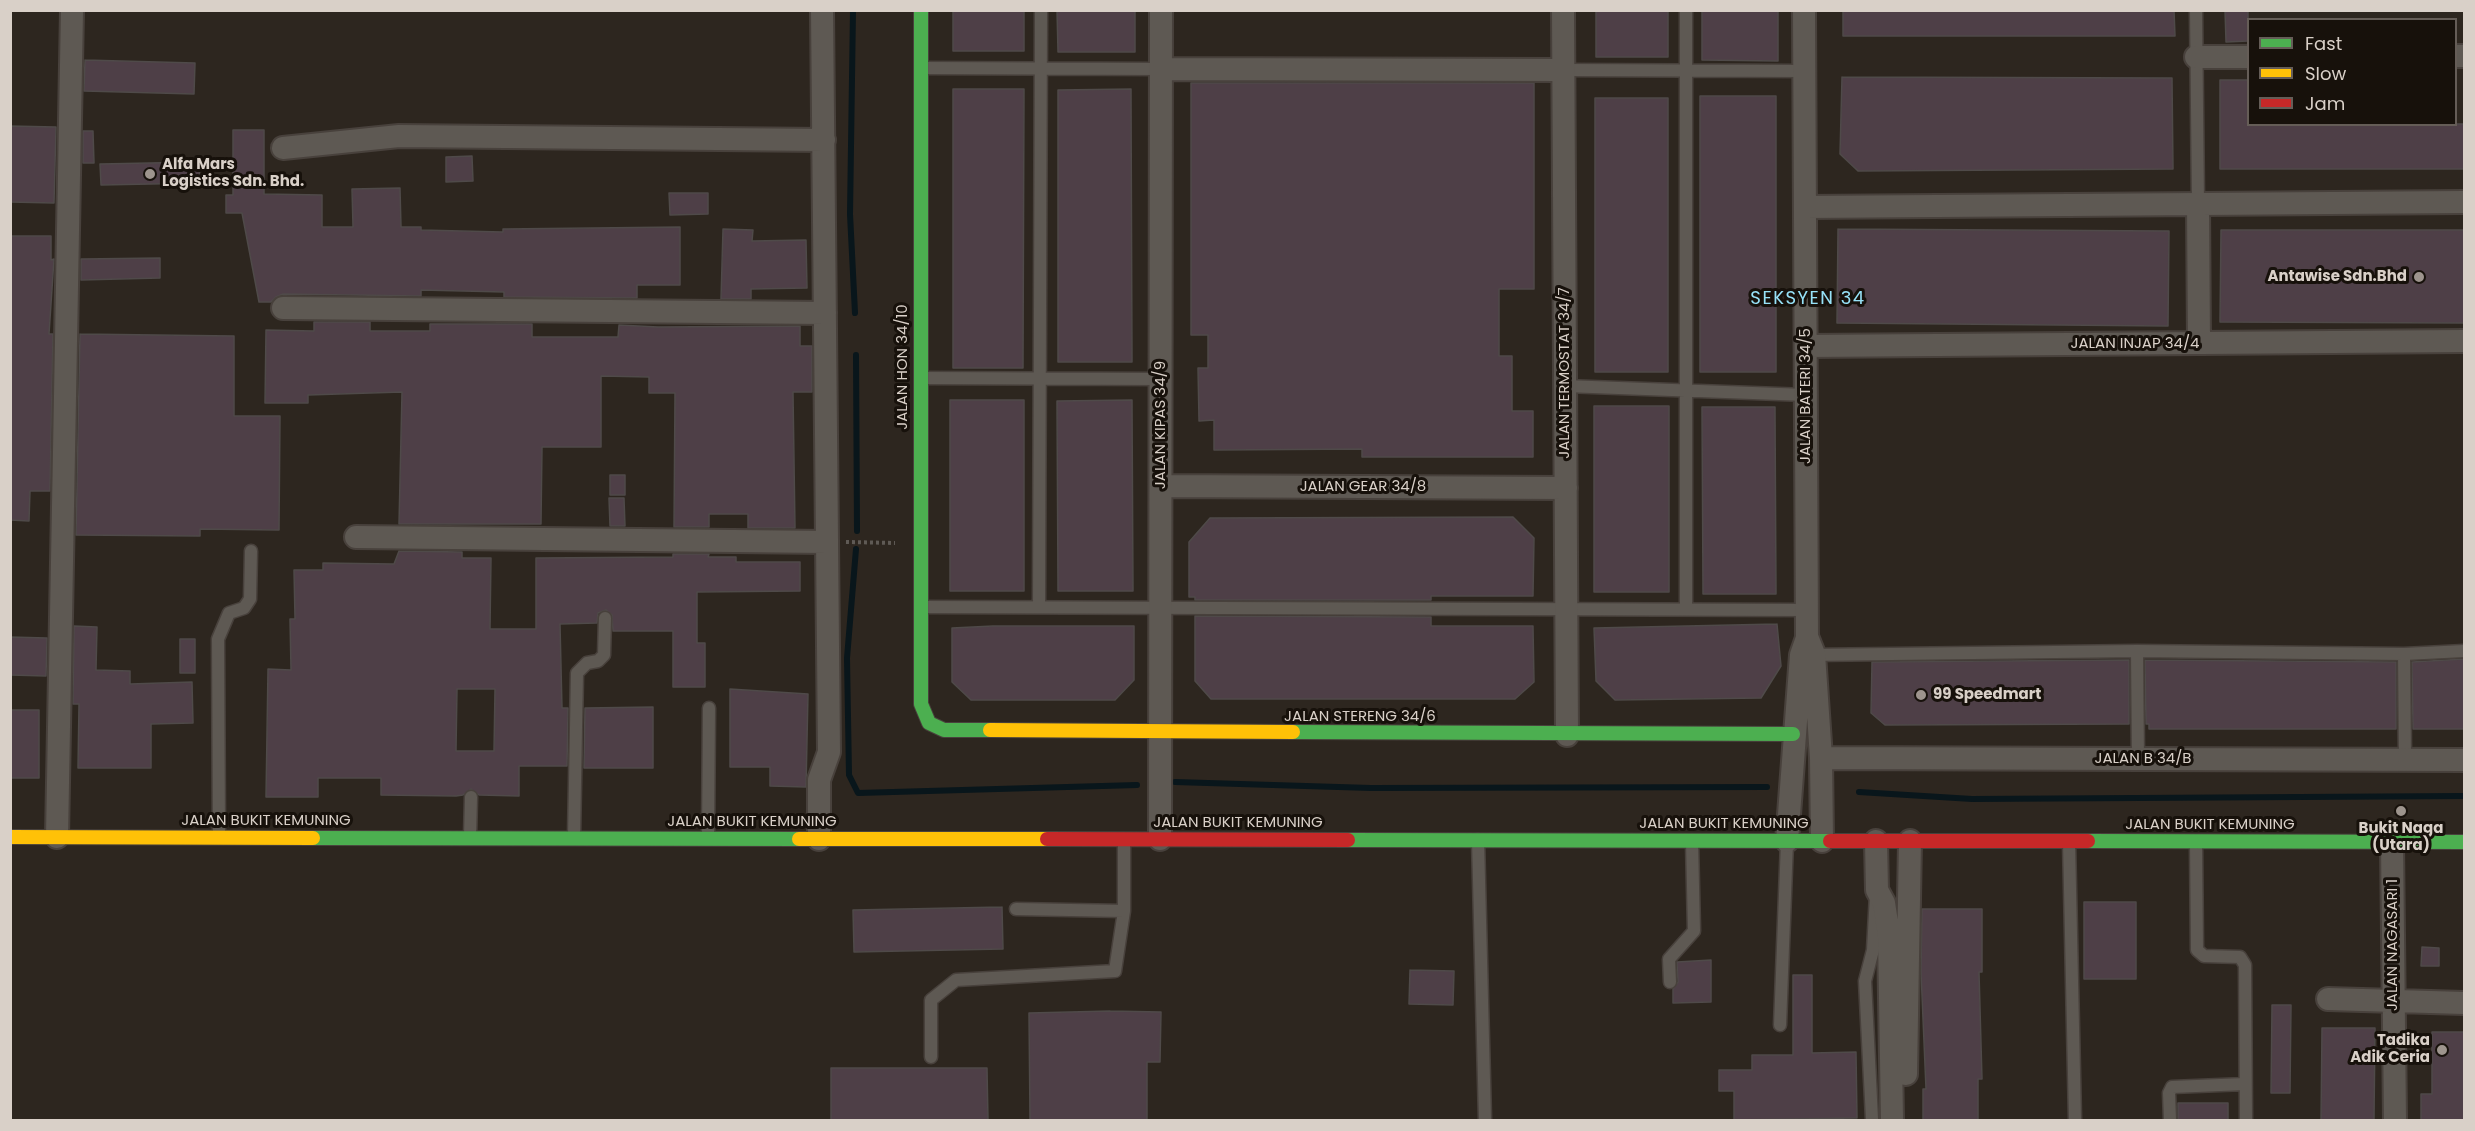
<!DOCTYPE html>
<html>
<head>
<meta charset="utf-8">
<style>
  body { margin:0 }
  #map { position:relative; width:2475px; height:1131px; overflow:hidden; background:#2d261f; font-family:Poppins,sans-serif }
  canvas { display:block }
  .frame { position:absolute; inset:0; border:12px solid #d9d0c8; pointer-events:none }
  .legend { position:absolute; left:2247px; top:18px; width:210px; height:108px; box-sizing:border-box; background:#17110b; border:2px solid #655d57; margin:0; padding:8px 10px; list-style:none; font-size:18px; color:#d9d0c8 }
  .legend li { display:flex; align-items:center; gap:12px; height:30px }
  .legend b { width:30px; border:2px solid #655d57 }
</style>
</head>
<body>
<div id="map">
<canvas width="2475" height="1131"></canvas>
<div class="frame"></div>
<ul class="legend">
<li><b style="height:8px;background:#4caf50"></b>Fast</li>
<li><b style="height:8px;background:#ffc107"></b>Slow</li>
<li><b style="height:8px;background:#c62828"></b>Jam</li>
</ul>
</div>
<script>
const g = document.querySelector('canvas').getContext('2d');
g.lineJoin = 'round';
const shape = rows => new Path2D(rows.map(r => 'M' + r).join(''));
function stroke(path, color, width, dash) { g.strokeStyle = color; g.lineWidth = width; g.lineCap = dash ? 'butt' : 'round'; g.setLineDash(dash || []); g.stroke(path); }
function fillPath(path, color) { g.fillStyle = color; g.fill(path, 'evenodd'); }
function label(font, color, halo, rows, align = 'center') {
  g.font = font + ' Poppins,sans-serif'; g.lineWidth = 6; g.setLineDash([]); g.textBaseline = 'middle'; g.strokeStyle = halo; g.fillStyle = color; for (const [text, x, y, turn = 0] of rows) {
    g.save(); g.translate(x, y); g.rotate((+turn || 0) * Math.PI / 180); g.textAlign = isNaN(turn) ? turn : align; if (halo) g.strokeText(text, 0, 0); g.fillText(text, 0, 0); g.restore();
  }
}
stroke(shape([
  [853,10,850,214,855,313],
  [856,355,857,531],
  [856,549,847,658,849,775,858,793,1137,785],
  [1175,782,1371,788,1767,787],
  [1859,792,1972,799,2464,796]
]), '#09161b', 6);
const building = shape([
  [953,10,1024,10,1024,51,953,51,953,10],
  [1057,10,1135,10,1135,52,1058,52,1057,10],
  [1596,10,1668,10,1668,57,1596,57,1596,10],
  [1702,10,1778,10,1778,61,1702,60,1702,10],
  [1843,10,2174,10,2175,36,1843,36,1843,10],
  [2225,10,2248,10,2248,41,2226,42,2225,10],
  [85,60,195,63,194,94,84,91,85,60],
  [1842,77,2172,78,2173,169,1858,171,1840,154,1842,77],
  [2220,80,2248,80,2248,124,2464,124,2464,169,2220,169,2220,80],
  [1191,83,1534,83,1534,289,1499,289,1499,356,1512,356,1512,411,1533,411,1533,457,1362,457,1362,449,1214,450,1214,420,1199,421,1198,368,1208,368,1208,335,1191,335,1191,83],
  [953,89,1024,89,1023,368,953,368,953,89],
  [1131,89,1132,362,1058,362,1058,90,1131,89],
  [1700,96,1776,96,1776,372,1700,372,1700,96],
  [1595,98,1668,98,1668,372,1595,372,1595,98],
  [10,126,56,127,54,203,10,202,10,126],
  [233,130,264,130,264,194,322,195,322,227,353,227,352,189,400,188,401,227,421,227,421,230,503,232,503,229,680,227,680,285,637,285,637,298,504,297,504,292,421,290,421,296,283,294,276,297,271,302,259,302,242,213,226,213,226,195,233,195,233,130],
  [83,131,93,131,94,163,83,163,83,131],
  [472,156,473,181,446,182,446,157,472,156],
  [199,162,200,183,101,185,100,164,199,162],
  [669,193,708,193,708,214,670,215,669,193],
  [723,229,753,230,752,241,806,240,807,288,751,289,751,299,721,299,723,229],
  [1838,229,2169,231,2168,326,1837,323,1838,229],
  [2221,230,2464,230,2464,323,2220,322,2221,230],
  [10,236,51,236,51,260,54,259,49,334,53,334,50,491,30,491,29,521,10,520,10,236],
  [160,258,160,278,81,280,81,259,160,258],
  [314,322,370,322,370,331,430,331,430,324,532,324,532,337,618,337,619,325,658,327,800,326,800,346,812,346,812,392,793,392,795,528,748,528,748,514,709,514,709,527,674,527,675,393,649,393,649,377,601,376,601,447,542,447,541,524,399,524,402,392,308,395,308,403,265,403,266,330,314,331,314,322],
  [80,334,234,336,234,416,280,416,279,530,200,529,200,536,76,535,80,334],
  [950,400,1024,400,1024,591,950,591,950,400],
  [1132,400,1133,591,1058,591,1057,401,1132,400],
  [1594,406,1669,406,1669,592,1594,592,1594,406],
  [1702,407,1775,407,1776,594,1703,594,1702,407],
  [610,475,625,475,625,495,610,495,610,475],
  [609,498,624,498,625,526,610,526,609,498],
  [1513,517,1534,538,1533,596,1431,596,1431,600,1195,600,1195,597,1189,597,1189,542,1210,518,1513,517],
  [399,551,462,552,462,558,491,558,490,629,536,629,536,558,673,557,673,554,709,554,708,557,736,557,736,562,800,562,800,591,697,592,697,643,705,643,705,687,673,687,673,631,613,631,612,615,606,610,598,613,597,623,560,624,562,708,568,708,567,766,519,766,519,796,479,795,471,789,463,795,456,796,381,795,381,778,318,778,318,797,266,797,268,669,291,670,290,619,295,619,294,570,323,570,323,563,394,564,399,551],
  [457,689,495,689,494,751,456,751,457,689],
  [1195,616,1431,617,1431,626,1533,626,1534,682,1515,699,1211,699,1195,681,1195,616],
  [1777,624,1781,666,1761,698,1615,700,1596,681,1594,628,1777,624],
  [74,626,97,627,96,670,130,671,130,684,192,682,193,723,151,724,151,768,78,768,79,704,73,704,74,626],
  [993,626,1134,626,1134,680,1115,700,971,700,952,682,952,628,993,626],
  [10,637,47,638,46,676,10,675,10,637],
  [180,639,195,639,195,673,180,673,180,639],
  [2464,659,2464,729,2413,729,2412,662,2464,659],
  [2129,660,2129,724,1885,725,1871,713,1872,662,2129,660],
  [2145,660,2396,662,2396,729,2149,729,2149,724,2146,724,2145,660],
  [730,689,808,694,806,787,770,786,770,767,730,767,730,689],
  [653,707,653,768,584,768,585,708,653,707],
  [10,710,39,710,39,778,10,778,10,710],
  [2084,902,2136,902,2136,979,2084,979,2084,902],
  [1002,907,1003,949,854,952,853,910,1002,907],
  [1922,909,1982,909,1982,972,1979,972,1982,1079,1978,1079,1978,1120,1923,1120,1923,1089,1926,1089,1921,972,1922,909],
  [2422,947,2439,948,2439,966,2421,966,2422,947],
  [1711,960,1711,1002,1673,1003,1673,989,1678,982,1677,962,1711,960],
  [1410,970,1454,971,1453,1005,1409,1004,1410,970],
  [1793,975,1812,975,1812,1053,1856,1052,1857,1118,1734,1120,1734,1091,1719,1091,1719,1070,1752,1070,1752,1055,1793,1055,1793,975],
  [2272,1005,2291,1005,2290,1093,2271,1093,2272,1005],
  [1110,1011,1161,1012,1160,1062,1147,1062,1147,1120,1030,1120,1029,1013,1110,1011],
  [2322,1028,2375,1028,2374,1120,2321,1120,2322,1028],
  [2432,1032,2464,1032,2464,1120,2421,1120,2421,1094,2432,1094,2432,1032],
  [831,1068,987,1068,988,1120,831,1120,831,1068],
  [2178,1103,2228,1103,2228,1120,2178,1120,2178,1103]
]);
fillPath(building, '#4e3f47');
stroke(building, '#4f4a49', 1.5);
const lane = shape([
  [1686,10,1686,609],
  [2196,10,2198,204],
  [922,68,1161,69],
  [1563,70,1804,71],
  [921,378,1161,379],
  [1565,386,1806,395],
  [921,607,1807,610],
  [1039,607,1041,10],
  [2137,651,2138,759],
  [2404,654,2405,759],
  [1809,655,2137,651,2404,654,2464,651],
  [219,836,218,639,229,613,244,608,250,599,251,551],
  [470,837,471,797],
  [574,837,577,673,587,663,598,661,604,655,605,618],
  [708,838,709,708],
  [1478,840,1485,1120],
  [2069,842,2075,1120],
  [2196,843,2197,950,2204,956,2240,957,2245,965,2246,1120],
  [1016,909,1124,911],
  [1670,982,1669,959,1694,931,1692,842],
  [1780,1025,1787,842],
  [931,1057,931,1000,956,980,1115,971,1124,911,1124,841],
  [1872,1119,1865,981,1873,950,1876,894],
  [2170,1120,2169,1093,2172,1087,2245,1084]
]);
const street = shape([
  [1563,10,1567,735],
  [2456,56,2464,56],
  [2196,57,2248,57],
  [1161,69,1563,70],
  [283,148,399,136,824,140],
  [2198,204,2199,343],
  [1805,207,2464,202],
  [283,308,825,313],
  [1806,346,2464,341],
  [1161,486,1566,488],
  [356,537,827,542],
  [1808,639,1814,654,1821,758,1822,841],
  [1821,758,2464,760],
  [57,837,72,10],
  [819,839,819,780,829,752,822,10],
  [1160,839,1161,10],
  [1787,841,1801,655,1807,638,1804,10],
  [1876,841,1877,890,1884,903,1889,936,1892,1120],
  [2392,842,2395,1120],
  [2328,999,2464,1003],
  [1906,1074,1910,841]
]);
const fast = shape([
  [921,10,921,704,929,723,944,730,990,730],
  [1293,732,1793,734],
  [313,838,799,839],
  [1348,840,1830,841],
  [2088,841,2464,842]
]);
const slow = shape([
  [990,730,1293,732],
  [10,837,313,838],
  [799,839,1047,839]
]);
const jam = shape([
  [1047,839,1348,840],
  [1830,841,2088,841]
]);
stroke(lane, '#48413c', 15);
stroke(street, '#48413c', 26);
stroke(fast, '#48413c', 16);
stroke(slow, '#48413c', 16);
stroke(jam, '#48413c', 16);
stroke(shape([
  [846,542,895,543]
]), '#5f5a55', 4, [3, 3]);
stroke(lane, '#5e5953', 12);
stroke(street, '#5e5953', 22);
stroke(fast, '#4caf50', 14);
stroke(slow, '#ffc107', 14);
stroke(jam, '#c62828', 14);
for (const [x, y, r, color] of [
  [150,174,6,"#9d948d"],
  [2419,277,6,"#9d948d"],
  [1921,695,6,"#9d948d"],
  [2401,811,6,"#9d948d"],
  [2442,1050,6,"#9d948d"]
]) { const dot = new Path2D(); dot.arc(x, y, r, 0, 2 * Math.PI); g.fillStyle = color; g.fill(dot); stroke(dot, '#17110b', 2); }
label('bold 15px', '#d9d0c8', '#17110b', [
  ["Alfa Mars",162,165],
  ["Logistics Sdn. Bhd.",162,182],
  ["Antawise Sdn.Bhd",2407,277,"right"],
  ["99 Speedmart",1933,695],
  ["Bukit Naga",2401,829,"center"],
  ["(Utara)",2401,846,"center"],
  ["Tadika",2430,1041,"right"],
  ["Adik Ceria",2430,1058,"right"]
], 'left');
label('15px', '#d9d0c8', '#17110b', [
  ["JALAN INJAP 34/4",2135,344],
  ["JALAN HON 34/10",903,367,-90],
  ["JALAN TERMOSTAT 34/7",1565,373,-90],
  ["JALAN BATERI 34/5",1806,396,-90],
  ["JALAN KIPAS 34/9",1161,425,-90],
  ["JALAN GEAR 34/8",1363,487],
  ["JALAN STERENG 34/6",1360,717],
  ["JALAN B 34/B",2143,759],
  ["JALAN BUKIT KEMUNING",266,821],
  ["JALAN BUKIT KEMUNING",752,822],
  ["JALAN BUKIT KEMUNING",1238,823],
  ["JALAN BUKIT KEMUNING",1724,824],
  ["JALAN BUKIT KEMUNING",2210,825],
  ["JALAN NAGASARI 1",2393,945,-90]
]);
g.letterSpacing = '1.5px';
label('18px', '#97e2f8', '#17110b', [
  ["SEKSYEN 34",1808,299]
]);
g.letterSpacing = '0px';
</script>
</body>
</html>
